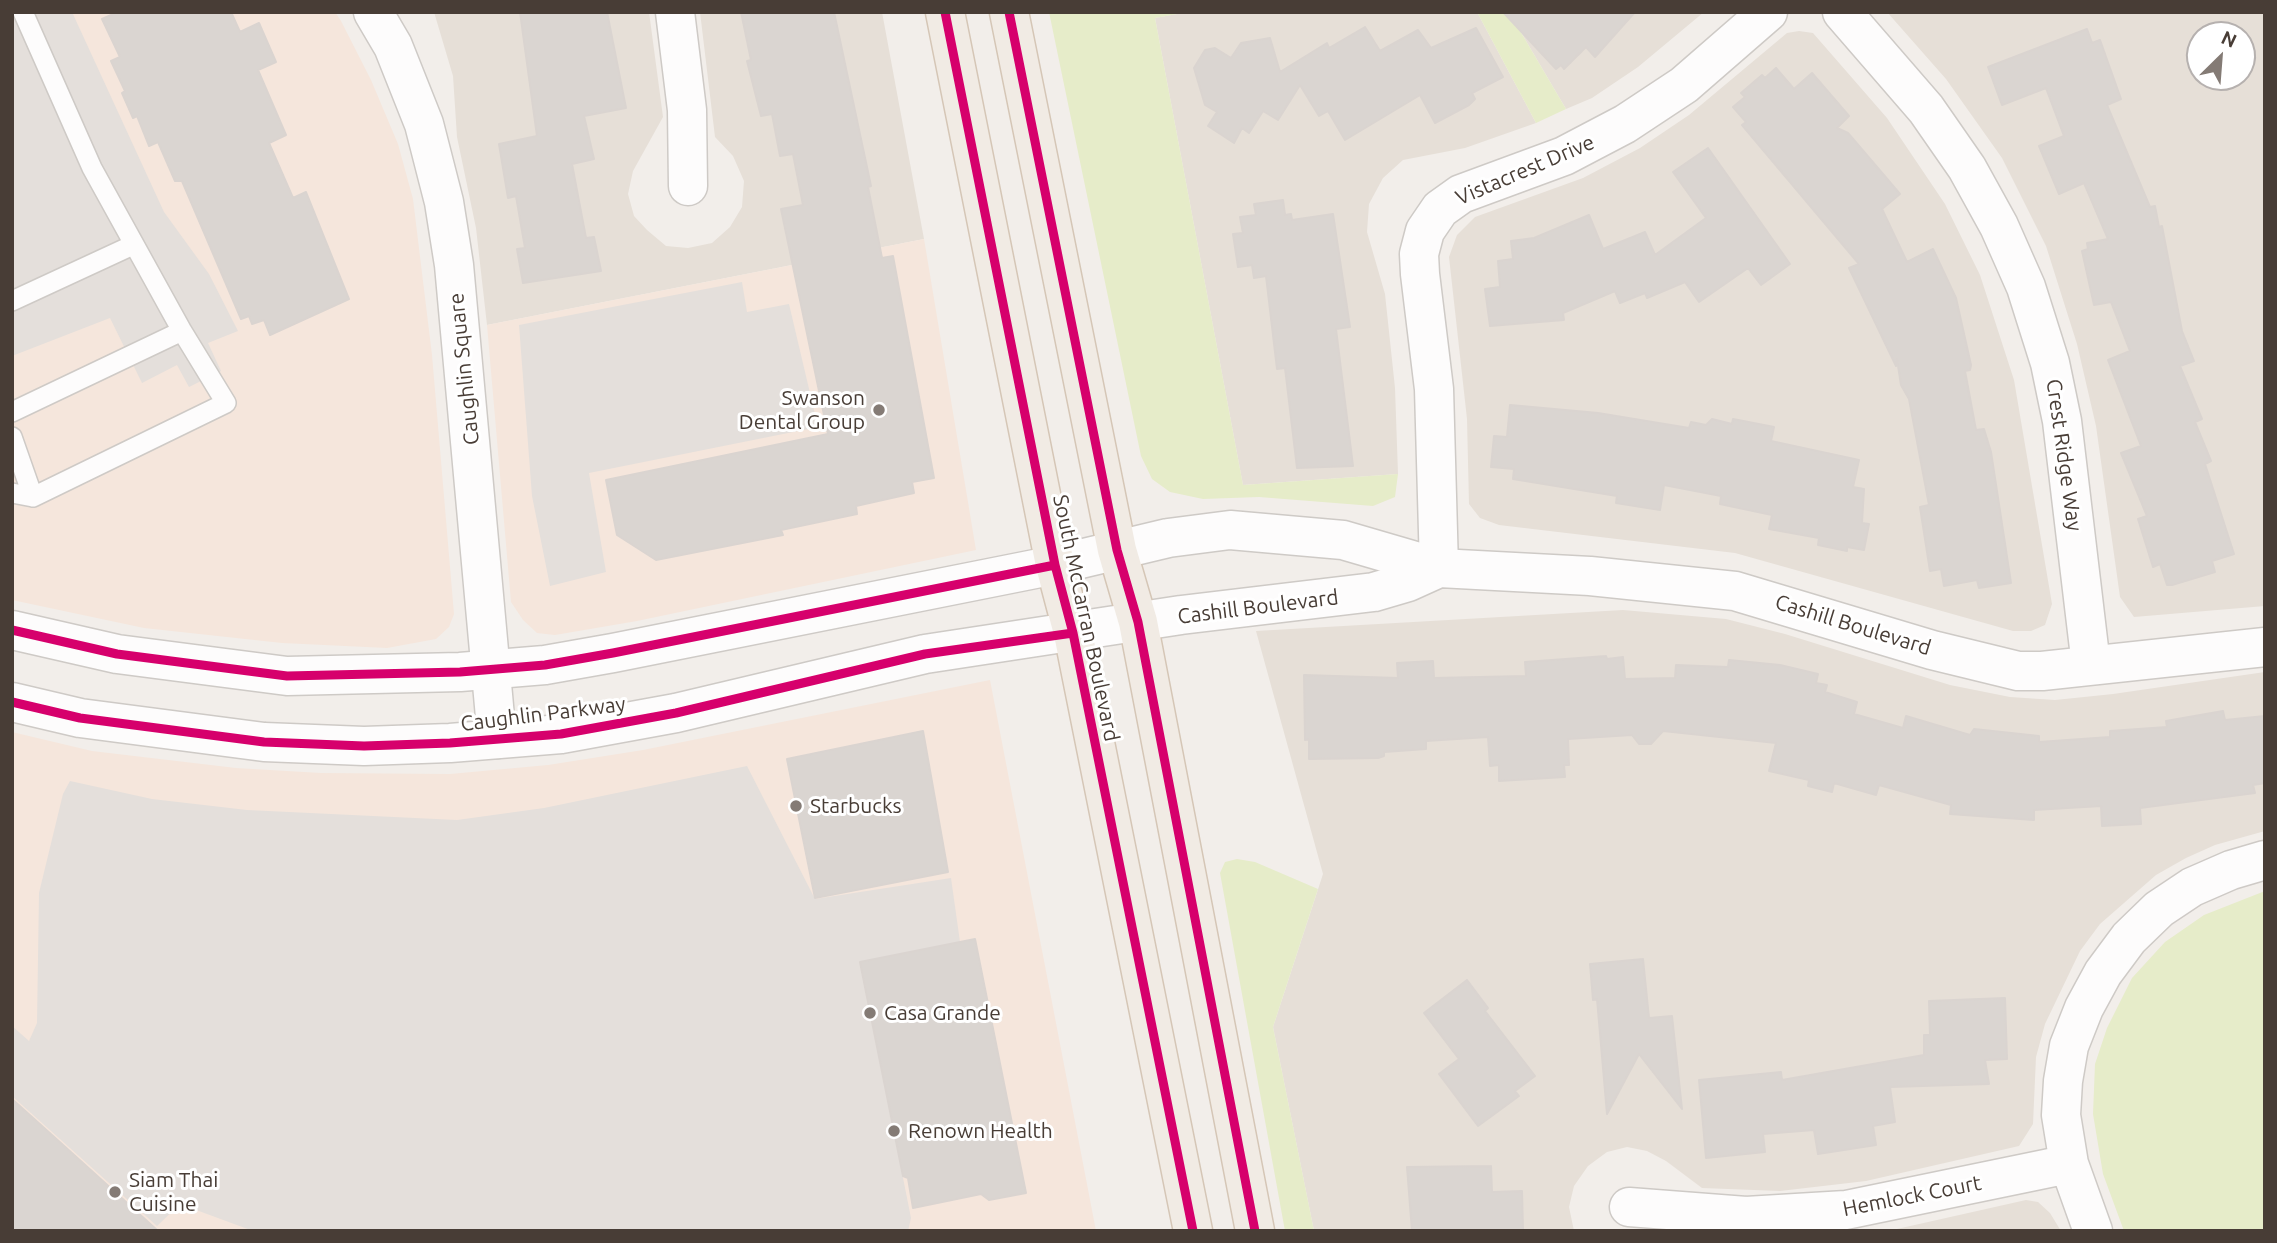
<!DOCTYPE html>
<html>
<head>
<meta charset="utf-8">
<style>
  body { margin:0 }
  #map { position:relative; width:2277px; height:1243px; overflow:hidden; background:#f2eeea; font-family:Ubuntu,sans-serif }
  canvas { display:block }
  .frame { position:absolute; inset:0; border:14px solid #483d36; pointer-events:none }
  .north { position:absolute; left:2186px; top:21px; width:70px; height:70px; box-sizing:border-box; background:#fff; border:2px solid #b6b1af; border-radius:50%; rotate:25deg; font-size:19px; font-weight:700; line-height:28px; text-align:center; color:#483d36 }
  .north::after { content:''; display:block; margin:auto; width:24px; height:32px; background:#847b75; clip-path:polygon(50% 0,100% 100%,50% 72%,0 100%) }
</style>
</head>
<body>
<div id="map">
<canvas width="2277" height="1243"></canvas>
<div class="frame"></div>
<div class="north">N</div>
</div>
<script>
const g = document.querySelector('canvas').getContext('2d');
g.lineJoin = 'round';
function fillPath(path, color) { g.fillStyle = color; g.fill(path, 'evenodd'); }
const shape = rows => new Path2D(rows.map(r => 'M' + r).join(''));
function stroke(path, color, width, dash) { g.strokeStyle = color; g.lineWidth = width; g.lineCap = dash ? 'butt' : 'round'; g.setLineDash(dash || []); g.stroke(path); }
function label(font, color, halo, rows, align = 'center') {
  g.font = font + ' Ubuntu,sans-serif'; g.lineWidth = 6; g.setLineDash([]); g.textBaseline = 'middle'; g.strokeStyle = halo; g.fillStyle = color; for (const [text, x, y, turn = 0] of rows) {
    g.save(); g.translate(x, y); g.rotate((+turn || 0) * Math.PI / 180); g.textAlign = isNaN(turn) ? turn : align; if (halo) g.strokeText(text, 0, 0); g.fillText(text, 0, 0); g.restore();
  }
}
fillPath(shape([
  [434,12,649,12,663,117,633,171,628,194,634,216,647,230,666,246,688,248,712,243,730,227,742,207,744,181,733,156,715,137,700,12,882,12,924,239,487,325,476,228,457,137,453,76],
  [1188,12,1477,12,1536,123,1465,148,1403,160,1383,178,1369,204,1367,232,1385,294,1395,388,1398,474,1243,485,1155,18],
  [1509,12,1704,12,1638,67,1592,98,1566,109],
  [1887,12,2265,12,2265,606,2134,617,2120,597,2096,426,2077,344,2046,246,2002,158,1946,79],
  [2200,35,2242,35,2242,77,2200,77],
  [1799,31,1813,33,1887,118,1945,204,1980,275,2014,380,2052,604,2045,625,2031,631,2013,631,1735,553,1499,525,1480,518,1469,504,1467,419,1449,257,1457,235,1475,217,1583,178,1640,148,1689,115,1787,33],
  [1623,610,1726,619,1785,634,1950,685,2010,697,2055,700,2113,694,2265,672,2265,831,2215,845,2186,858,2156,875,2100,924,2080,951,2045,1024,2036,1057,2033,1124,2019,1146,1866,1181,1780,1191,1702,1188,1666,1161,1647,1151,1627,1147,1607,1152,1588,1166,1574,1186,1569,1207,1574,1231,1314,1231,1273,1027,1323,874,1256,631],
  [2026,1200,2038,1202,2050,1213,2061,1231,1888,1231]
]), '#e6dfd7');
fillPath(shape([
  [12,12,335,12,341,21,371,80,398,144,413,199,432,355,454,614,449,627,436,639,387,648,282,643,144,628,12,600],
  [924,239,976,550,637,621,555,635,537,633,523,620,511,602,487,325],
  [990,680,1096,1231,12,1231,12,732,92,751,236,768,321,773,450,774,548,765,643,750]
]), '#f5e6dc');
fillPath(shape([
  [1049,12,1188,12,1155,18,1243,485,1398,474,1395,497,1373,506,1259,497,1203,499,1170,492,1152,479,1141,456],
  [1477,12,1509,12,1566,109,1536,123],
  [1237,859,1255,862,1318,889,1273,1027,1314,1231,1285,1231,1220,873,1225,862],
  [2265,891,2265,1231,2124,1231,2103,1174,2093,1114,2095,1064,2107,1028,2132,978,2165,942,2204,915]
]), '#e6ecc9');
fillPath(shape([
  [12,12,72,12,164,212,209,274,238,331,208,343,221,371,189,387,177,365,142,383,110,318,12,356],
  [742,282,747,312,789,304,818,427,589,473,606,572,550,586,532,496,519,325],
  [747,766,815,899,951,878,961,949,861,967,911,1218,908,1231,253,1231,180,1204,157,1226,12,1096,12,1026,29,1041,37,1023,39,893,63,794,70,781,152,799,247,810,457,820,544,808]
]), '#e4dfdb');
const building = shape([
  [118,12,231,12,240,32,259,23,276,62,258,70,286,135,269,143,293,198,306,192,349,299,270,335,264,320,252,324,249,316,241,319,182,181,175,181,158,142,149,146,137,116,133,118,122,93,125,91,111,61,120,57,102,19,118,12],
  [520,12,607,12,626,108,584,116,594,159,572,164,586,238,594,237,601,271,523,283,517,249,525,248,516,196,508,198,499,144,537,136,520,12],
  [741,12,834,12,871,186,868,187,882,258,893,256,934,478,912,482,914,493,856,506,857,514,781,530,783,535,656,560,617,535,606,480,828,434,781,209,803,205,793,154,780,156,772,114,761,116,747,61,751,60,741,12],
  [1503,12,1635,12,1595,57,1586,47,1564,69,1561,65,1556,69,1503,12],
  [1365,27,1380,51,1418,30,1431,48,1476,28,1503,77,1472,93,1475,99,1469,105,1435,123,1420,95,1345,140,1328,111,1319,116,1300,85,1278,120,1263,111,1249,133,1242,128,1234,143,1208,126,1217,112,1205,105,1194,68,1205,50,1215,48,1231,58,1241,43,1270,38,1280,72,1327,43,1329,48,1365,27],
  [2087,29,2092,43,2100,40,2121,99,2107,105,2150,207,2155,206,2159,227,2162,226,2182,331,2194,361,2180,366,2202,419,2195,422,2211,461,2205,464,2234,554,2212,561,2215,572,2172,585,2167,585,2160,564,2153,567,2138,519,2147,516,2121,453,2141,446,2108,360,2130,351,2111,302,2094,305,2082,251,2088,249,2087,243,2108,239,2084,183,2059,194,2039,146,2064,136,2046,88,2002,105,1988,67,2087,29],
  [1776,68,1794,89,1812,73,1849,116,1837,128,1848,133,1900,194,1882,209,1907,262,1933,249,1956,298,1971,365,1970,370,1965,371,1976,430,1984,429,1991,452,2011,583,1979,588,1977,580,1944,586,1941,569,1930,571,1920,507,1929,505,1909,399,1901,385,1897,359,1896,366,1849,268,1859,264,1742,125,1746,122,1733,107,1745,97,1741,93,1762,75,1765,78,1776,68],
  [1708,148,1790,264,1761,285,1748,268,1699,302,1685,282,1647,298,1645,293,1620,303,1615,291,1563,313,1564,320,1490,326,1485,289,1500,287,1498,261,1513,259,1511,241,1534,238,1589,215,1603,249,1645,232,1655,255,1706,218,1673,172,1708,148],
  [1283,200,1285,215,1291,214,1292,220,1333,214,1350,327,1336,329,1353,466,1297,468,1285,368,1277,369,1266,276,1254,278,1252,265,1238,267,1233,234,1243,233,1240,217,1256,215,1254,204,1283,200],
  [1510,405,1598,413,1689,428,1691,422,1706,425,1712,419,1732,424,1733,419,1774,427,1771,441,1859,460,1853,487,1864,489,1862,523,1869,524,1864,550,1847,547,1847,551,1818,545,1819,538,1769,529,1772,515,1720,504,1721,496,1664,485,1660,510,1616,503,1617,496,1513,479,1514,469,1491,467,1494,436,1507,437,1510,405],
  [1606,656,1607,659,1623,657,1625,679,1675,678,1676,665,1728,667,1729,660,1780,665,1818,674,1816,683,1827,685,1825,692,1857,702,1854,714,1903,728,1906,716,1970,735,1974,729,2039,736,2039,742,2110,737,2110,731,2167,727,2166,721,2223,711,2225,720,2265,716,2265,783,2253,785,2255,793,2140,808,2141,824,2102,826,2101,806,2034,810,2034,820,1950,814,1951,805,1879,785,1876,795,1834,783,1832,792,1808,786,1809,780,1769,771,1776,743,1663,731,1651,744,1639,744,1632,735,1568,739,1569,765,1564,765,1565,777,1499,781,1499,765,1490,766,1488,737,1426,741,1426,749,1384,752,1384,756,1378,758,1309,759,1309,739,1305,740,1304,675,1398,678,1397,663,1433,661,1434,678,1526,676,1525,662,1606,656],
  [923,731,948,872,815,898,787,759,923,731],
  [975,939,1026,1193,989,1200,981,1194,913,1208,908,1178,903,1176,860,962,975,939],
  [1643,959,1649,1018,1672,1016,1682,1109,1639,1054,1607,1114,1597,999,1593,1000,1590,964,1643,959],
  [1467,980,1488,1008,1485,1011,1535,1076,1515,1091,1519,1096,1478,1126,1439,1074,1459,1059,1424,1013,1467,980],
  [2005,998,2007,1059,1985,1060,1989,1084,1890,1087,1895,1122,1873,1126,1876,1145,1818,1154,1814,1130,1763,1134,1765,1152,1706,1158,1699,1080,1781,1072,1782,1080,1924,1055,1924,1035,1930,1035,1929,1001,2005,998],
  [12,1099,73,1154,158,1231,12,1231,12,1099],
  [1491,1166,1492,1192,1522,1191,1523,1230,1412,1231,1407,1167,1491,1166]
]);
fillPath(building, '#dad5d1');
stroke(building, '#dad4d0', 2);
const service = shape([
  [12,301,133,245],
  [12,412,182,331,92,168,23,12],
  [12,437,33,497,12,493],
  [33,497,226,403,182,331]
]);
const minor = shape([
  [373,12,393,46,424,124,444,202,454,265,497,739],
  [675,12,687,110,688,186],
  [1842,12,1926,109,1967,168,1999,226,2026,287,2050,363,2062,421,2091,665],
  [1439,568,1434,389,1420,274,1419,254,1425,231,1440,209,1461,194,1564,156,1625,124,1684,85,1768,12],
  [1629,1207,1746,1216,1846,1210,2069,1164],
  [2093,1231,2069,1164,2061,1115,2063,1081,2069,1046,2084,1008,2103,973,2129,938,2159,909,2192,887,2231,870,2265,860]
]);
const tertiary = shape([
  [12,630,117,654,287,676,460,672,545,665,613,653,1055,565,1168,538,1230,530,1343,540,1439,568,1590,576,1735,591,1932,650,2018,671,2042,671,2265,647],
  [12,702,80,718,264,742,364,746,450,743,561,734,676,713,925,654,1181,615,1374,592,1408,582,1439,568]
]);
const primary = shape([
  [945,12,1055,565,1073,633,1193,1231],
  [1009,12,1117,550,1138,622,1255,1231]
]);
stroke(service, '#cecac6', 22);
stroke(minor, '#cecac6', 41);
stroke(tertiary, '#cecac6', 41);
stroke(primary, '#d5c6b6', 41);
stroke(service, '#fdfcfc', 19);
stroke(minor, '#fdfcfc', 38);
stroke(tertiary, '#fdfcfc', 38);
stroke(primary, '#f1ebe4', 38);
stroke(shape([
  [945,12,1055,565,1073,633,1193,1231],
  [1009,12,1117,550,1138,622,1255,1231],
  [12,630,117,654,287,676,460,672,545,665,613,653,1055,565],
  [12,702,80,718,264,742,364,746,450,743,561,734,676,713,925,654,1073,633]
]), '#d6006c', 9);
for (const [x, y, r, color] of [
  [879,410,7,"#847b75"],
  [796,806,7,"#847b75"],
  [870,1013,7,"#847b75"],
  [894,1131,7,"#847b75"],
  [115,1192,7,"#847b75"]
]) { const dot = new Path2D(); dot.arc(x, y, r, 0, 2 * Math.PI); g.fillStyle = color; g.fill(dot); stroke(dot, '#fff', 2.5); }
label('21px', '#483d36', '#fff', [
  ["Vistacrest Drive",1525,170,-23],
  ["Caughlin Square",464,369,-96],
  ["Crest Ridge Way",2064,455,82],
  ["Cashill Boulevard",1258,607,-7],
  ["South McCarran Boulevard",1086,618,78],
  ["Cashill Boulevard",1853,625,17],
  ["Caughlin Parkway",543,714,-7],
  ["Hemlock Court",1912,1196,-11]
]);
label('21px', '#483d36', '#fff', [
  ["Swanson",865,398,"right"],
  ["Dental Group",865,422,"right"],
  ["Starbucks",810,806],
  ["Casa Grande",884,1013],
  ["Renown Health",908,1131],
  ["Siam Thai",129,1180],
  ["Cuisine",129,1204]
], 'left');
</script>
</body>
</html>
